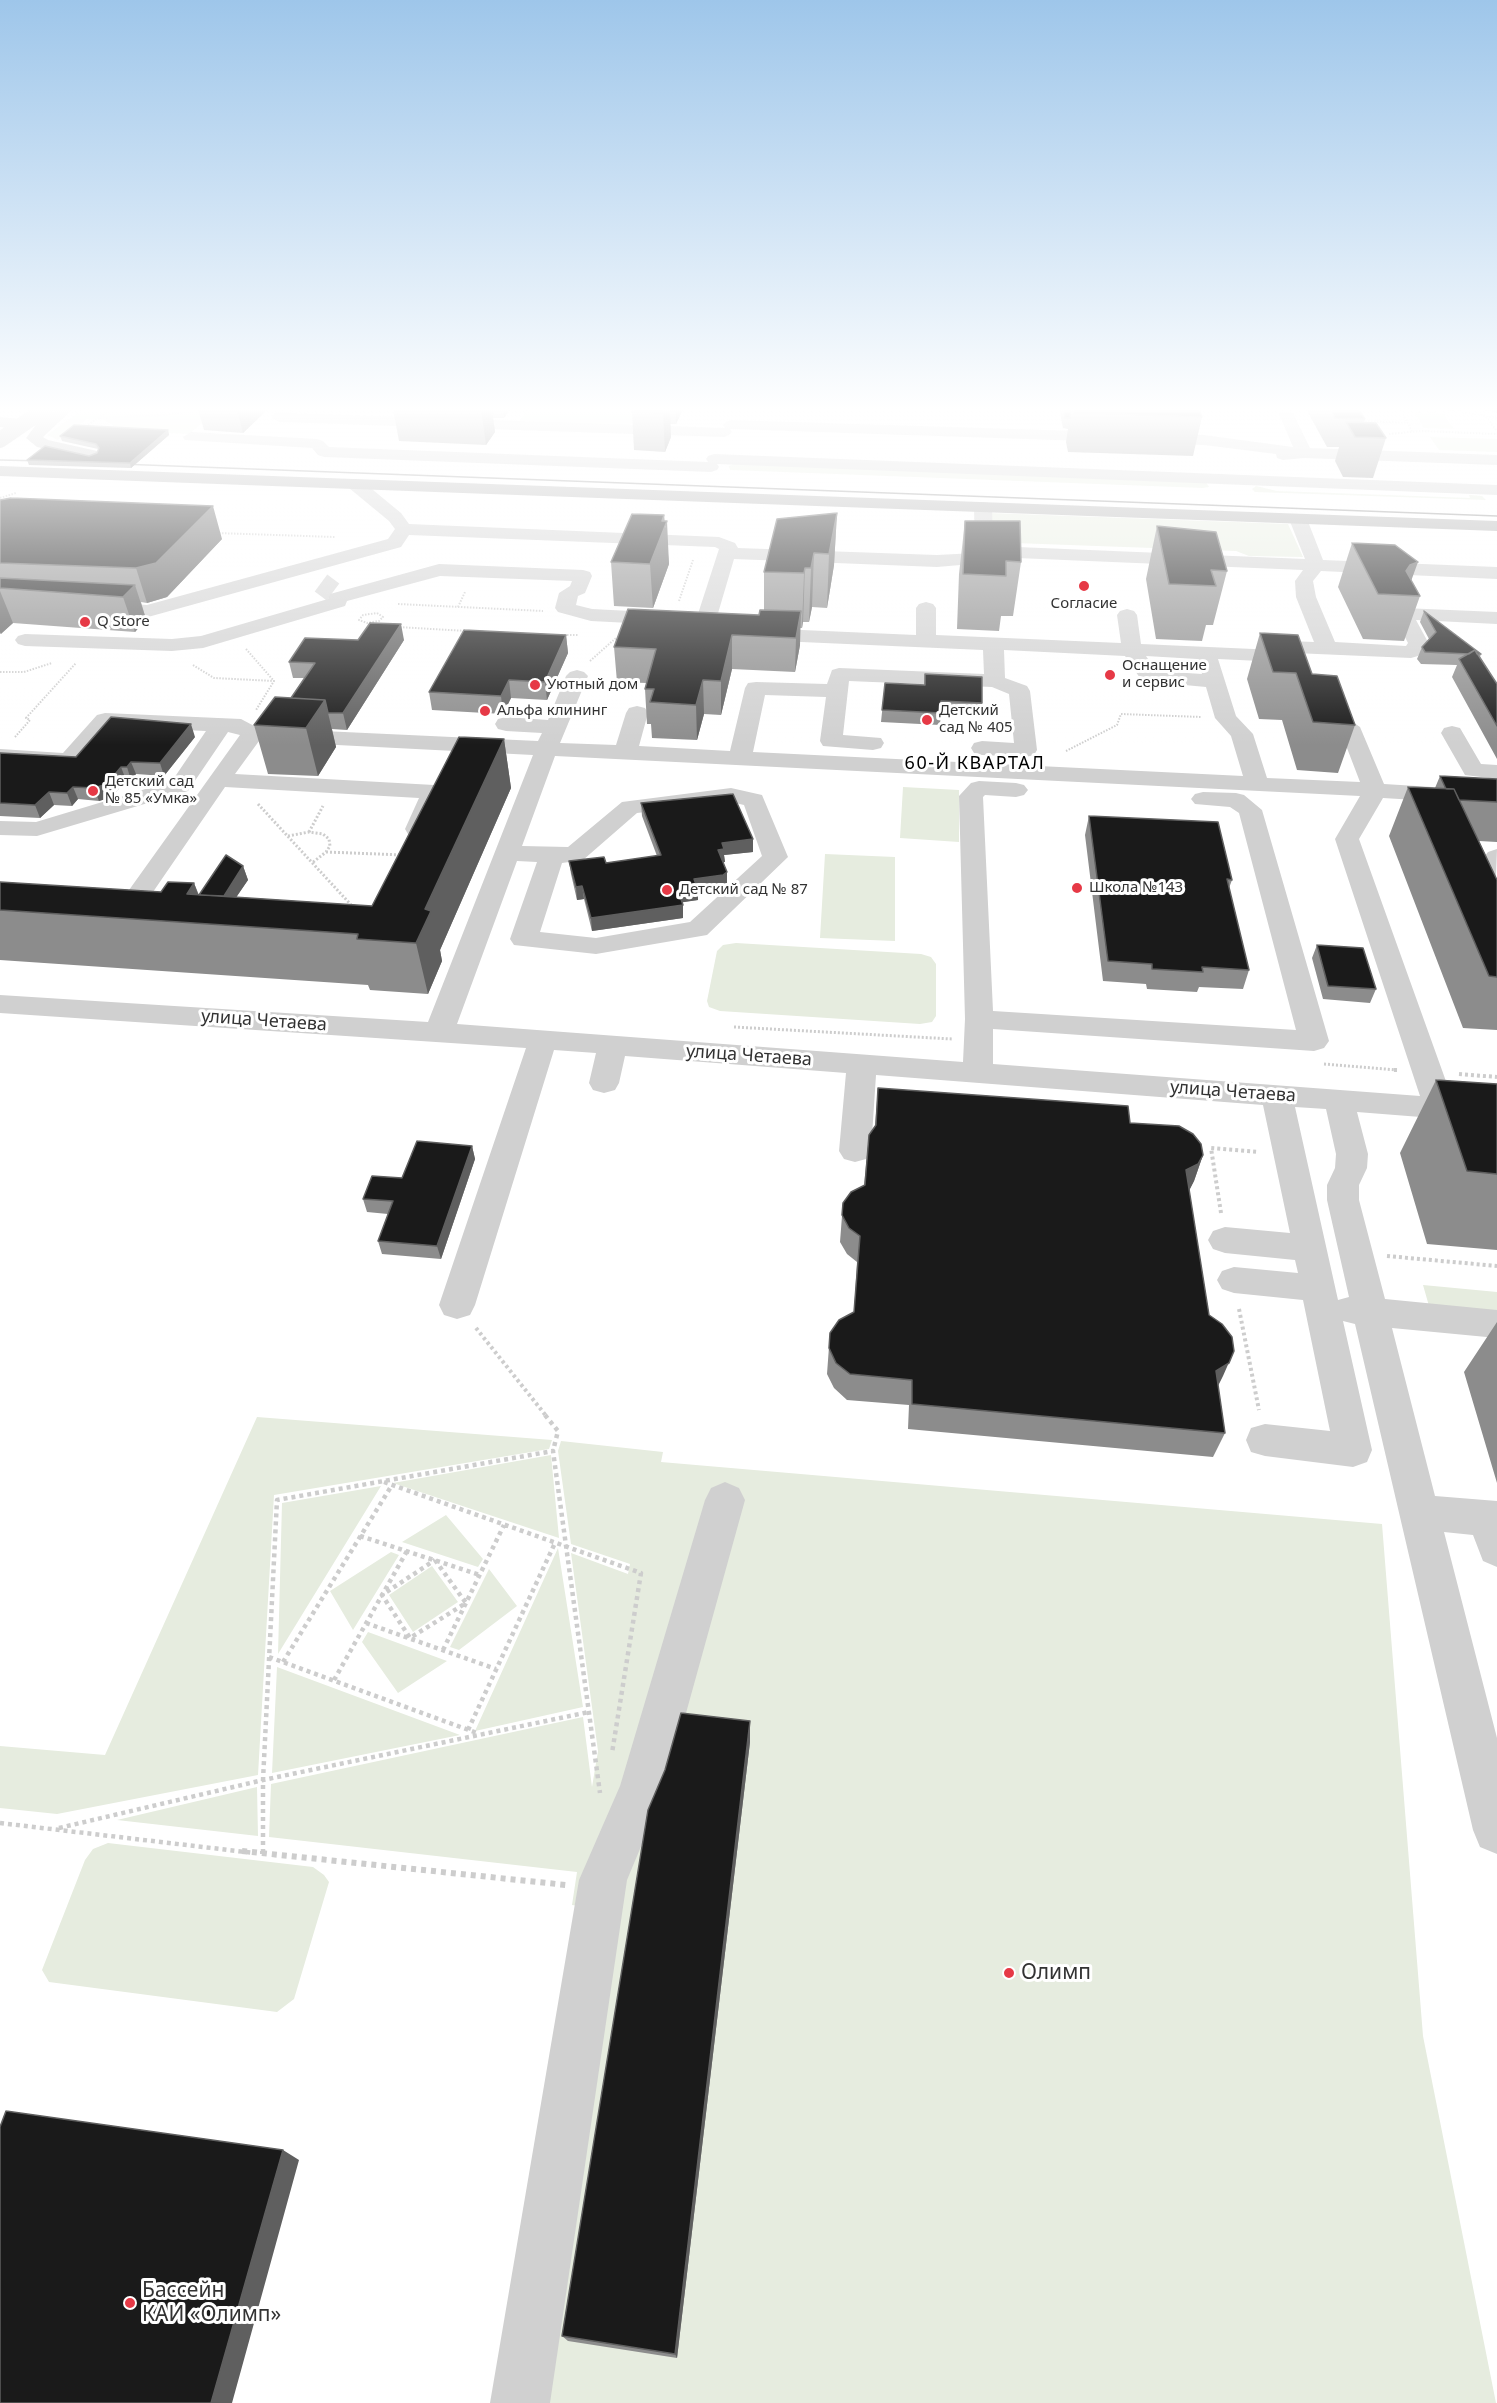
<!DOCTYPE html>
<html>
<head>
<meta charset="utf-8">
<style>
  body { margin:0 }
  canvas { display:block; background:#fff }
</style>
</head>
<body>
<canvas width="1497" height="2403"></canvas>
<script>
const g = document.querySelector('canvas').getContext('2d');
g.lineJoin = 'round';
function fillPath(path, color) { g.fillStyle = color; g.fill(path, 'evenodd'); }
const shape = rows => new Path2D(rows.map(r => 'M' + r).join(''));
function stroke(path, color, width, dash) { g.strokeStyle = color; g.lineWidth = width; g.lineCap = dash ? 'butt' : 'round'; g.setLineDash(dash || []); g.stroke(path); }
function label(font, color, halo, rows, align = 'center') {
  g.font = font + ' "Noto Sans",sans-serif'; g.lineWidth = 6; g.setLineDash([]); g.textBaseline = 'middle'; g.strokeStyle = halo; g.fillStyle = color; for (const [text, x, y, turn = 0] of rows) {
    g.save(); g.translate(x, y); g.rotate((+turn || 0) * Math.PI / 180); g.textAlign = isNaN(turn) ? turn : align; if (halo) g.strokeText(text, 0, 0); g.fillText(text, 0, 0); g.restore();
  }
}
fillPath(shape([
  [83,409,219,409,189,434,122,431,104,420,87,419,58,440,47,435],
  [528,409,639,409,630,426,519,421],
  [1414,412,1443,413,1454,429,1424,428],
  [1430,437,1497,439,1497,452,1439,450],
  [735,463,1206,482,1209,487,1203,488,730,470,729,466],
  [1256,486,1277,491,1470,498,1469,495,1471,495,1482,496,1486,500,1255,492,1252,489],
  [989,513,1288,524,1303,557,1249,556,1236,551,1014,543,990,545],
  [903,787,959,790,959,842,900,838],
  [825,854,895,857,895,941,820,938],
  [736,943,921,954,931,957,936,964,936,1016,932,1022,920,1024,720,1011,709,1007,707,1001,717,951,723,945],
  [1423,1285,1497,1292,1497,1312,1429,1306],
  [257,1417,552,1440,549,1449,274,1495,258,1775,57,1814,0,1808,0,1746,105,1755],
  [561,1441,663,1452,661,1462,1382,1524,1423,2036,1496,2403,543,2403,608,1910,572,1905,577,1872,269,1837,271,1784,583,1717,592,1787,598,1751,571,1553,628,1574,630,1564,571,1544,558,1451],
  [551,1455,559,1538,393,1483],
  [381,1486,278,1654,282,1503],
  [446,1515,483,1559,478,1567,402,1542],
  [558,1548,583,1707,475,1731],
  [391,1552,399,1555,353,1630,330,1591],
  [432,1566,458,1602,413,1632,389,1595],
  [489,1569,517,1606,459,1650,450,1647],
  [368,1632,447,1661,398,1693,362,1642],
  [277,1667,460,1735,272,1773],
  [257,1787,258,1836,117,1820],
  [108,1843,313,1867,324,1875,329,1882,294,1999,277,2012,49,1982,42,1970,85,1860,93,1849]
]), '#e6ecdf');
stroke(shape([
  [321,583,333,592]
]), '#d6d6d6', 21, [21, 10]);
stroke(shape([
  [160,409,164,415,206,409],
  [1400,409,1412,431],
  [1445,409,1497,418],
  [109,411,122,409],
  [1486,417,1497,431],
  [100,418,164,415],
  [1362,421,1408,423],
  [83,428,112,409],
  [1389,434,1421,431,1497,434],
  [0,498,16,493],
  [216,533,335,537],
  [679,601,693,560],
  [398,604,543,611],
  [458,607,465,592],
  [377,613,383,617,379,621,367,623,359,620,363,615,377,613],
  [397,627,467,631],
  [561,635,578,635],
  [246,649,274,681],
  [590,661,616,638],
  [193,665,214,678,274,681,256,710],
  [0,672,24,672,52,663],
  [15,737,30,720,26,718,76,663],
  [1066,751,1117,725,1121,714,1201,717]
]), '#cdcdcd', 2, [1.5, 1.5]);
stroke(shape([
  [258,804,353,907],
  [309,832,323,806],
  [288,836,309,832,323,834,329,839,330,846,326,852,312,863],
  [326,852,403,855],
  [734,1027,952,1039],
  [1324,1064,1397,1070]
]), '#cdcdcd', 3, [2, 2]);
stroke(shape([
  [1394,1070,1397,1070],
  [1459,1074,1497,1077],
  [1221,1213,1211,1148,1258,1152],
  [1387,1256,1497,1266],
  [1239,1309,1259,1410],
  [476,1328,547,1417]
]), '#cdcdcd', 4, [3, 3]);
stroke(shape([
  [545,1415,558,1431,553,1451],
  [384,1482,641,1573,612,1753],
  [360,1536,480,1575],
  [435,1560,466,1603,410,1638,382,1595,435,1560],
  [366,1623,496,1669],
  [443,1650,504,1525],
  [269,1657,477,1733],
  [283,1662,392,1485],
  [334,1680,407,1551],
  [468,1730,555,1543],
  [0,1823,254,1853],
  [59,1828,263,1780,589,1712],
  [263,1853,263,1780,277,1500,553,1451,600,1793]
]), '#cdcdcd', 4.5, [4, 4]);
stroke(shape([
  [242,1851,566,1885],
  [263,1851,263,1854]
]), '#cdcdcd', 6, [5, 5]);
fillPath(shape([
  [279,409,294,409,292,413,725,428,723,425,726,422,731,420,1204,435,1293,447,1277,409,1291,409,1310,448,1497,455,1497,465,1304,458,1283,460,1277,458,1276,454,1204,445,730,429,732,432,729,435,724,437,279,422,271,417,279,409],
  [191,432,317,439,323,441,329,447,708,462,706,459,708,456,714,454,1497,485,1497,495,717,464,719,467,717,470,711,472,324,457,318,455,312,448,185,440,183,437,191,432],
  [355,479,361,480,401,513,409,524,719,537,735,543,738,548,937,555,975,553,974,507,977,503,983,502,989,503,992,507,993,546,1305,559,1289,519,1292,515,1298,514,1304,515,1307,519,1323,560,1497,567,1497,579,1321,571,1313,581,1316,597,1335,642,1406,646,1408,643,1393,614,1396,610,1403,608,1497,612,1497,624,1416,620,1429,644,1418,656,1411,658,1294,653,1289,660,1282,662,1218,659,1236,716,1253,734,1267,778,1360,782,1342,735,1314,712,1310,703,1313,698,1321,697,1329,698,1334,709,1360,727,1384,784,1497,791,1497,805,1383,798,1359,839,1452,1098,1497,1101,1497,1123,1357,1112,1368,1154,1367,1168,1359,1185,1359,1200,1385,1299,1497,1310,1497,1338,1392,1328,1435,1496,1497,1501,1497,1567,1483,1561,1473,1535,1444,1532,1497,1738,1497,1854,1480,1847,1473,1830,1355,1324,1343,1321,1372,1450,1367,1462,1353,1467,1265,1456,1251,1452,1246,1440,1251,1428,1265,1424,1330,1431,1303,1300,1234,1293,1222,1289,1217,1280,1222,1271,1234,1267,1298,1273,1295,1260,1225,1253,1213,1249,1208,1240,1213,1231,1225,1227,1290,1233,1263,1105,876,1075,871,1151,866,1159,855,1162,844,1159,839,1151,846,1073,625,1056,619,1083,615,1090,604,1093,593,1090,589,1083,596,1053,554,1050,475,1305,470,1315,457,1319,444,1315,439,1305,526,1048,0,1013,0,995,428,1022,533,755,259,741,235,774,434,785,442,787,446,792,429,829,426,834,417,836,408,834,405,829,419,798,225,787,131,924,122,926,113,924,109,918,240,735,228,732,188,791,37,836,0,835,0,821,36,822,172,781,206,731,111,727,77,765,69,767,0,763,0,749,63,753,97,715,105,713,241,719,258,728,538,741,542,733,506,731,498,729,495,724,498,719,506,717,548,720,566,676,570,672,577,670,584,672,588,676,560,743,616,745,626,713,629,708,637,706,645,708,648,713,639,746,730,751,745,688,748,683,756,682,827,684,832,670,839,668,984,674,983,650,756,640,749,638,746,634,749,630,756,628,916,635,916,608,919,604,926,602,933,604,936,608,936,635,1121,643,1117,615,1120,611,1127,609,1134,611,1137,615,1141,644,1276,650,1281,643,1288,641,1314,642,1296,597,1295,581,1303,570,993,557,990,562,984,563,937,567,734,559,716,620,713,624,706,626,699,624,696,620,719,549,715,547,409,535,401,547,148,617,99,614,92,612,89,608,92,604,99,602,147,605,388,539,395,529,389,521,349,488,347,484,349,480,355,479],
  [1004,650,1125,656,1142,681,1206,687,1215,718,1231,736,1243,776,753,752,765,695,826,697,820,741,823,746,873,750,881,748,884,743,881,738,843,735,849,681,992,687,1009,694,1014,743,982,741,974,743,971,748,974,753,982,755,1026,757,1034,755,1037,750,1030,691,1027,686,1005,678,1004,650],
  [1146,656,1197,659,1202,674,1156,671,1146,656],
  [555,756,1360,796,1335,839,1420,1096,993,1064,993,1029,1314,1051,1324,1048,1329,1041,1262,810,1244,795,1236,793,1203,792,1195,794,1191,799,1195,804,1230,807,1239,813,1296,1030,993,1011,983,797,985,795,1016,797,1024,795,1028,790,1024,785,1016,783,979,781,971,783,959,796,965,1019,963,1062,457,1024,517,861,537,862,510,939,514,945,596,954,707,935,788,857,762,795,731,788,622,802,568,847,522,846,555,756],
  [731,802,744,805,762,856,690,922,596,938,540,932,562,863,583,860,637,813,731,802],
  [1295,1107,1326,1109,1336,1154,1335,1168,1327,1185,1327,1200,1349,1297,1338,1300,1295,1107],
  [439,564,583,570,590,572,592,576,585,593,578,596,576,605,592,609,669,613,676,615,679,619,676,623,669,625,591,621,558,612,555,608,559,593,570,586,572,581,440,576,347,601,345,606,203,648,172,651,25,646,18,644,15,640,18,636,25,634,172,639,201,636,328,599,330,594,439,564],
  [1452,726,1460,728,1481,764,1497,765,1497,779,1465,775,1441,733,1444,728,1452,726],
  [1497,849,1496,875,1497,912,1488,910,1470,875,1488,852,1497,849],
  [725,1482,739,1488,745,1500,665,1789,627,1880,550,2403,490,2403,579,1880,620,1786,705,1500,711,1488,725,1482]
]), '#d0d0d0');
fillPath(shape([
  [57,409,73,409,43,437,48,440,97,451,99,454,97,457,91,459,37,447,26,438,36,425,20,429,0,427,0,417,20,419,53,412,57,409],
  [0,466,1497,521,1497,531,0,476,0,466]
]), '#ababab');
stroke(shape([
  [0,460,45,461],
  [120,464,1497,516]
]), '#888', 1.5);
stroke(shape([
  [0,440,45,409]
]), '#ababab', 16);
fillPath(shape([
  [198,409,268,409,243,433,204,430],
  [393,409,510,409,504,418,493,418,495,432,486,445,399,441],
  [634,409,683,409,676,424,670,424,671,437,665,452,634,450,632,412],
  [1059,409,1199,409,1202,417,1193,456,1068,452,1066,442,1068,429,1063,428],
  [1306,409,1358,409,1365,419,1364,423,1386,438,1373,478,1343,477,1335,461,1339,447,1327,447],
  [1481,409,1497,409,1497,413],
  [168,430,169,435,131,468,29,465,27,460,89,456,97,453,98,450,98,449,62,441,60,436],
  [0,500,222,539,167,597,147,603,141,602,146,619,135,632,13,623,0,634],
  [837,513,834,565,827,608,812,607,809,622,803,622,802,628,800,628,800,645,795,672,732,669,721,715,704,714,697,740,652,738,651,724,647,724,645,689,647,683,617,682,614,647,759,615,764,610,764,572],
  [664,515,669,564,653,608,614,606,611,562],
  [965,521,1021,562,1013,616,1001,616,999,631,957,629,959,574],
  [1157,526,1227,571,1213,625,1206,625,1202,641,1156,639,1146,579],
  [1352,543,1411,580,1420,596,1404,641,1363,639,1338,587],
  [1424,611,1481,654,1480,657,1497,684,1497,759,1452,677,1457,665,1421,664,1417,659,1422,647,1429,639,1420,622],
  [1260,633,1312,674,1355,725,1338,773,1297,770,1282,720,1259,719,1247,679],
  [566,635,568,653,547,700,511,698,503,714,432,710,429,692],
  [358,640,404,640,347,730,332,729,336,747,318,776,268,774,254,725,291,698,304,678,293,678,289,662],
  [925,674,982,703,981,715,941,713,940,725,881,722,885,683,924,685],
  [195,737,164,776,136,774,131,780,126,780,112,797,99,801,78,799,72,806,54,805,40,818,0,816,0,753,76,757],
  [504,739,511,788,440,950,442,961,428,994,370,990,368,985,0,960,0,882,161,892,194,883,199,895,243,866,248,880,236,897,372,906],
  [1440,776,1497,779,1497,842,1479,841,1497,880,1497,1030,1463,1028,1389,836,1408,787,1435,788],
  [641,803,753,839,753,852,724,855,725,862,723,862,727,872,727,885,724,888,698,892,698,900,682,902,683,918,592,931,584,899,577,900,571,874,569,861,606,863,657,856,642,816],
  [1089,816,1232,880,1229,888,1249,970,1243,989,1199,987,1197,992,1147,989,1146,984,1103,981,1085,835],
  [1317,945,1376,989,1370,1003,1323,999,1312,958],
  [1436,1080,1497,1084,1497,1250,1427,1244,1400,1153],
  [878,1088,1130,1123,1203,1155,1194,1181,1189,1190,1225,1433,1213,1457,908,1429,909,1405,847,1400,834,1388,827,1374,830,1333,854,1312,857,1262,847,1254,840,1242,843,1203,864,1185,869,1135,875,1126],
  [472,1146,475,1159,441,1259,382,1254,378,1241,388,1214,367,1212,363,1199,402,1178],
  [1497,1322,1497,1483,1464,1372],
  [750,1721,750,1742,677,2358,568,2341,562,2336]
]), '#8c8c8c');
fillPath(shape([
  [237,409,268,409,243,433],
  [481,409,492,409,495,432,486,445],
  [503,409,510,409,504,418],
  [665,409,670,409,671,437,665,452,663,413],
  [676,409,683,409,676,424],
  [168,430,169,435,131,468,130,463],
  [213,506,222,539,167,597,147,603,136,568],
  [837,513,834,565,827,608,829,554],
  [664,515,665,528,667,521,669,564,653,608,650,564,662,521],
  [814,553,812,607,809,622,811,568],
  [1418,562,1406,595,1406,571,1410,565],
  [805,568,803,622,802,628,804,573],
  [135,585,146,619,135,632,123,597],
  [0,591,13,623,1,634,0,632],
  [801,611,800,645,795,672,796,638],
  [401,624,404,640,347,730,343,713],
  [566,635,568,653,547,700,545,682],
  [732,635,732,669,721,715,721,681],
  [509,680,511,698,503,714,501,696],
  [703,680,704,714,697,740,696,705],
  [325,700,336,747,318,776,306,728],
  [191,724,195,737,164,776,160,763],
  [504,739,511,788,440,950,442,961,428,994,416,943,425,909],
  [131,762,136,774,131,780,127,767],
  [121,767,126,780,112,797,99,801,94,788],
  [73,787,78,799,72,806,67,793],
  [49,792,54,805,40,818,35,805],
  [753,839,753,852,724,855,725,862,719,863,718,850,722,843],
  [243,866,248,880,225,914,221,901],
  [727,872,727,885,724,888,698,892,698,900,678,903,678,890,694,879],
  [194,883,209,924,187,894],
  [582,886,584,899,577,900,576,887],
  [683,905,683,918,592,931,591,918],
  [472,1146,475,1159,441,1259,437,1246],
  [1203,1155,1194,1181,1189,1191,1186,1170],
  [1234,1351,1223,1376,1217,1388,1216,1371],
  [750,1721,750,1742,677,2358,675,2354],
  [283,2150,299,2160,232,2403,211,2403]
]), '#5f5f5f');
const building = shape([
  [634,409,665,409,663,413,632,412,634,409],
  [1063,409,1071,409,1070,418,1065,418,1063,409],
  [1073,409,1199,409,1202,417,1074,413,1073,409],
  [1330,409,1358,409,1365,419,1335,418,1330,409],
  [1346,422,1376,423,1386,438,1355,437,1346,422],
  [74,425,168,430,130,463,27,460,45,446,89,456,97,453,99,448,96,444,60,436,74,425],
  [11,498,213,506,156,563,136,568,0,563,0,500,11,498],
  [837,513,829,554,814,553,811,568,805,568,804,573,764,572,777,519,837,513],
  [632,514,664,515,662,521,667,521,650,564,611,562,632,514],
  [965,521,1020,521,1021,562,1006,561,1006,576,963,574,965,521],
  [1157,526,1216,532,1227,571,1211,570,1216,586,1169,584,1157,526],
  [1352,543,1395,545,1418,562,1410,565,1406,571,1420,596,1378,594,1352,543],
  [0,578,135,585,123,597,0,588,0,578],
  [628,609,759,615,760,610,801,611,796,638,732,635,721,681,703,680,696,705,650,702,654,689,645,689,656,649,614,647,628,609],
  [1424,611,1481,654,1477,654,1475,650,1469,654,1425,652,1422,647,1436,632,1424,611],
  [370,623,401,624,343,713,328,713,325,700,291,698,315,663,289,662,305,638,358,640,370,623],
  [464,630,566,635,545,682,509,680,501,696,429,692,464,630],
  [1260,633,1298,635,1312,674,1337,676,1355,725,1313,722,1296,673,1273,672,1260,633],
  [1475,650,1497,684,1497,726,1459,659,1475,650],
  [925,674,982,677,982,703,941,701,941,713,882,710,885,683,925,685,925,674],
  [275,697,325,700,306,728,254,725,275,697],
  [111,717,191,724,160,763,131,762,127,767,121,767,107,784,94,788,73,787,67,793,49,792,35,805,0,803,0,753,76,757,111,717],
  [459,737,504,739,425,909,431,911,416,943,357,939,358,934,0,910,0,882,161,892,168,882,194,883,187,894,372,906,459,737],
  [1440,776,1497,779,1497,802,1459,800,1454,789,1446,789,1440,776],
  [1408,787,1454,789,1497,880,1497,977,1489,976,1408,787],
  [733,794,753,839,722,843,724,849,718,850,727,872,723,875,694,879,697,887,678,890,683,905,591,918,582,886,576,887,569,861,604,857,606,863,661,855,641,803,733,794],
  [1089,816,1218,822,1232,880,1227,879,1249,970,1202,967,1203,972,1152,969,1152,964,1108,961,1089,816],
  [226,855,243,866,224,896,199,895,226,855],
  [1317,945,1363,948,1376,989,1328,986,1317,945],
  [1436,1080,1497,1084,1497,1174,1467,1171,1436,1080],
  [878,1088,1128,1106,1130,1123,1179,1126,1193,1134,1201,1144,1203,1155,1198,1164,1186,1170,1209,1315,1222,1324,1232,1337,1234,1351,1229,1363,1216,1371,1225,1433,912,1404,912,1380,850,1374,836,1363,829,1348,830,1333,839,1320,854,1312,860,1236,849,1228,842,1215,843,1203,851,1192,865,1185,869,1135,876,1125,878,1088],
  [417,1141,472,1146,437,1246,378,1241,393,1201,363,1199,372,1176,402,1178,417,1141],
  [681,1713,750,1721,675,2354,562,2336,648,1810,665,1770,681,1713],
  [6,2111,283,2150,211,2403,0,2403,0,2127,6,2111]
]);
fillPath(building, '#1a1a1a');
stroke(building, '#5f5f5f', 1.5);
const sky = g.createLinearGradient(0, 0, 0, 745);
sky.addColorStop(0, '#9ec6ea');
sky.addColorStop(0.55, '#fff');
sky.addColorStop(1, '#ffffff00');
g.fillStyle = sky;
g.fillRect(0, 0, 1497, 745);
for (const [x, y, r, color] of [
  [1084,586,6,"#e63946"],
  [85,622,6,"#e63946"],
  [1110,675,6,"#e63946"],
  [535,685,6,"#e63946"],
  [485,711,6,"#e63946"],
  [927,720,6,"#e63946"],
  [93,791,6,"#e63946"],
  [1077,888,6,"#e63946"],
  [667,890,6,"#e63946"],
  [1009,1973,6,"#e63946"],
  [130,2303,6,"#e63946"]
]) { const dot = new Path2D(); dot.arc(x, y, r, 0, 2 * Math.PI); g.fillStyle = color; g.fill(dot); stroke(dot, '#fff', 2); }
label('15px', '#333', '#fff', [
  ["Согласие",1084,604,"center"],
  ["Q Store",97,622],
  ["Оснащение",1122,666],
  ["и сервис",1122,683],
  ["Уютный дом",547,685],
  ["Альфа клининг",497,711],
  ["Детский",939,711],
  ["сад № 405",939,728],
  ["Детский сад",105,782],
  ["№ 85 «Умка»",105,799],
  ["Школа №143",1089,888],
  ["Детский сад № 87",679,890]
], 'left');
g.letterSpacing = '1.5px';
label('18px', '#000', '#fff', [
  ["60-Й КВАРТАЛ",975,764]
]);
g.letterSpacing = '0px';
label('18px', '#333', '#fff', [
  ["улица Четаева",264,1021,4],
  ["улица Четаева",749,1056,4],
  ["улица Четаева",1233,1092,4]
]);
label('21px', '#333', '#fff', [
  ["Олимп",1021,1973],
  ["Бассейн",142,2291],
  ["КАИ «Олимп»",142,2315]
], 'left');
</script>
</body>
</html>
